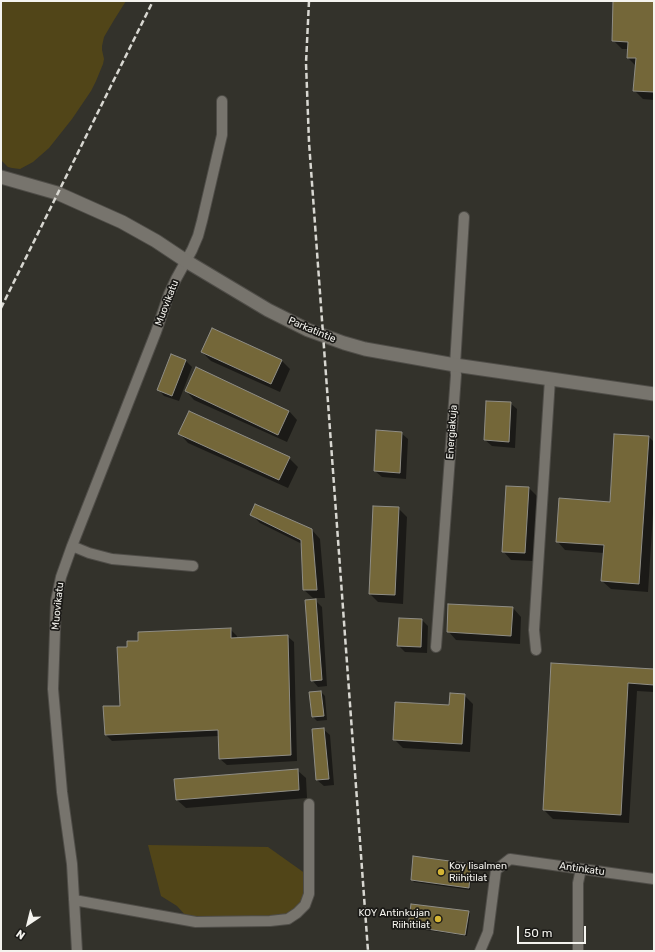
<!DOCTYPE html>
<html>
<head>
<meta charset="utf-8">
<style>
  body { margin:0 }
  #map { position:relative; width:655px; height:952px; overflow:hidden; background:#33322b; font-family:Rubik,sans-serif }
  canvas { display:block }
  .frame { position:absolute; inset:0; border:2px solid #f4f3ee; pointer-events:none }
  .north { position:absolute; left:8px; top:904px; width:40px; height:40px; -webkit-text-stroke:3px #1a1916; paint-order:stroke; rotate:215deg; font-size:11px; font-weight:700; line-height:16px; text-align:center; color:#f4f3ee }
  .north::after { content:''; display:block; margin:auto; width:14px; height:18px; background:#f4f3ee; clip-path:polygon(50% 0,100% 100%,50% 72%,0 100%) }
  .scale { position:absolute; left:517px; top:926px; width:69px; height:18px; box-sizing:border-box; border:2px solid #f4f3ee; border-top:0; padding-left:5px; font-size:12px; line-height:14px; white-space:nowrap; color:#f4f3ee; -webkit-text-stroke:3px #1a1916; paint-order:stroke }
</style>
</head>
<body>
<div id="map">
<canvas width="655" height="952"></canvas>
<div class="frame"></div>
<div class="north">N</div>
<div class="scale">50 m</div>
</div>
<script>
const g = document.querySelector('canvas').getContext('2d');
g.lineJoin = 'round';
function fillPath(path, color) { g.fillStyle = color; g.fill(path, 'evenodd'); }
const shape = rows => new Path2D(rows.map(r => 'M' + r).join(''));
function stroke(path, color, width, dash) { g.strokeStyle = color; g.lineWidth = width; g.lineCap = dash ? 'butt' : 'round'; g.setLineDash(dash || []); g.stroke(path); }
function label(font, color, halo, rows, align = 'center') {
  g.font = font + ' Rubik,sans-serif'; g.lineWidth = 3.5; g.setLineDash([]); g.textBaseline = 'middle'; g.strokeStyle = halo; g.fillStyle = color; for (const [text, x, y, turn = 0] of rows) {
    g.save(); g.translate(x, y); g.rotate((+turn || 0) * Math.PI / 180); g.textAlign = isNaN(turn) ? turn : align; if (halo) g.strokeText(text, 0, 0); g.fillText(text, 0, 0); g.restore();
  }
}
fillPath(shape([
  [1,1,126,1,114,20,104,37,102,46,102,50,104,59,103,64,96,81,91,91,72,119,49,148,33,162,20,169,12,168,8,167,1,160],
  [148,845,268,847,306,874,304,900,289,914,264,917,187,917,177,906,161,896]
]), '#514518');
fillPath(shape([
  [614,1,654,1,654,100,643,99,634,90,636,66,628,58,628,49,622,49,613,40],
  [202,352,282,361,290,369,280,392,211,361],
  [171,355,186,361,192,367,179,401,164,396,158,389],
  [186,391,289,411,297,420,287,442,194,400],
  [510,403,517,409,515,448,492,446,485,440],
  [401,433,408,439,406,479,382,477,375,471],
  [180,434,289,458,298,467,288,488,188,443],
  [649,437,654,442,654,498,648,592,611,589,602,581,604,553,565,550,557,541,611,503],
  [529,488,538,497,533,561,511,560,503,551],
  [398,508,407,517,403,604,378,602,370,594],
  [251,514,312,530,320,539,325,598,313,598,304,590,302,544,260,523],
  [315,600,322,607,327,686,318,687,312,680],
  [513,608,521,617,520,644,456,640,448,631],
  [422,620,428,626,427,653,405,652,398,645],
  [230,629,237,636,237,638,287,636,294,642,297,761,227,765,220,759,219,736,112,741,106,735,121,707,128,648,139,642],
  [552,664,654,670,654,692,637,691,629,823,553,819,544,810],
  [321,692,325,696,327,720,317,721,313,717],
  [464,695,473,704,470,752,403,748,394,739,450,706],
  [323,729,330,735,334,785,324,786,317,780],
  [297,770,306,778,307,798,186,808,177,800],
  [470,865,472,867,470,890,414,882,412,880],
  [468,912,470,914,467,936,411,928,409,926]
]), '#0007');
const building = shape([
  [613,1,654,1,654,92,633,91,636,58,627,58,628,42,612,41,613,1],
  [212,328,282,360,271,384,201,352,212,328],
  [171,354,186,360,172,396,157,390,171,354],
  [196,367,289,411,278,435,185,391,196,367],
  [486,401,511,402,509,442,484,440,486,401],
  [189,411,290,457,279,480,178,434,189,411],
  [376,430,402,432,400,473,374,471,376,430],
  [614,434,649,436,639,584,601,581,604,545,556,542,559,498,610,502,614,434],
  [506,486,529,487,525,553,502,552,506,486],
  [255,504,312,529,317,590,303,590,301,540,250,515,255,504],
  [373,506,399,507,395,595,369,594,373,506],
  [316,599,322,680,311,681,305,600,316,599],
  [448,604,513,607,511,636,447,632,448,604],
  [399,618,422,619,421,647,397,646,399,618],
  [231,628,231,638,288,635,291,755,219,759,218,730,105,735,103,706,120,706,117,647,127,647,127,641,138,641,138,632,231,628],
  [551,663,654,669,654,685,628,683,621,815,543,810,551,663],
  [321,691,324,716,312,717,309,692,321,691],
  [450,693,465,694,462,744,393,740,395,702,449,705,450,693],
  [324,728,329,779,316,780,312,729,324,728],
  [298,769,299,790,176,800,174,779,298,769],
  [413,856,471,864,469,888,411,880,413,856],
  [411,904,469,911,465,935,408,926,411,904]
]);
fillPath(building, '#746739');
stroke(building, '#8f8d85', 1);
const minor = shape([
  [72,546,89,553,112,559,193,566],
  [436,647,456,375,455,365,464,217],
  [536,650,534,630,550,379],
  [74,900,146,913,196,922,270,921,288,919,297,913,305,905,309,894,309,804],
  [77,951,72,864,62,792,53,689,56,601,61,577,72,546,156,332,169,294,176,279,192,250,198,236,202,221,222,135,222,101],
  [480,951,488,932,496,870,510,859,654,879],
  [578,951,578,883,581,869]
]);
const tertiary = shape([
  [1,177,57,193,122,222,156,241,186,261,268,310,308,330,344,343,365,349,455,365,654,394]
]);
stroke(minor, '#4f4d48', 12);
stroke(tertiary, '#4f4d48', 15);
stroke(minor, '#77746d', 10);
stroke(tertiary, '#77746d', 13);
stroke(shape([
  [309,1,306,63,309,142,368,951],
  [1,308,153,1]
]), '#d8d7d1', 2.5, [6, 3]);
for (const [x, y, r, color] of [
  [441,872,4,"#d5b534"],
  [438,919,4,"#d5b534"]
]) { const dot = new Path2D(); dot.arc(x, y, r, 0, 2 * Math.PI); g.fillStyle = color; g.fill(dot); stroke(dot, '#1a1916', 1.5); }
label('10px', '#f4f3ee', '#1a1916', [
  ["Muovikatu",167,303,-69],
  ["Parkatintie",312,330,23],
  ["Energiakuja",452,432,-86],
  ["Muovikatu",58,606,-84],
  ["Antinkatu",582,869,8]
]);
label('10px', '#f4f3ee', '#1a1916', [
  ["Koy Iisalmen",449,866],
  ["Riihitilat",449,878],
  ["KOY Antinkujan",430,913,"right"],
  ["Riihitilat",430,925,"right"]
], 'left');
</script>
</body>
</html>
